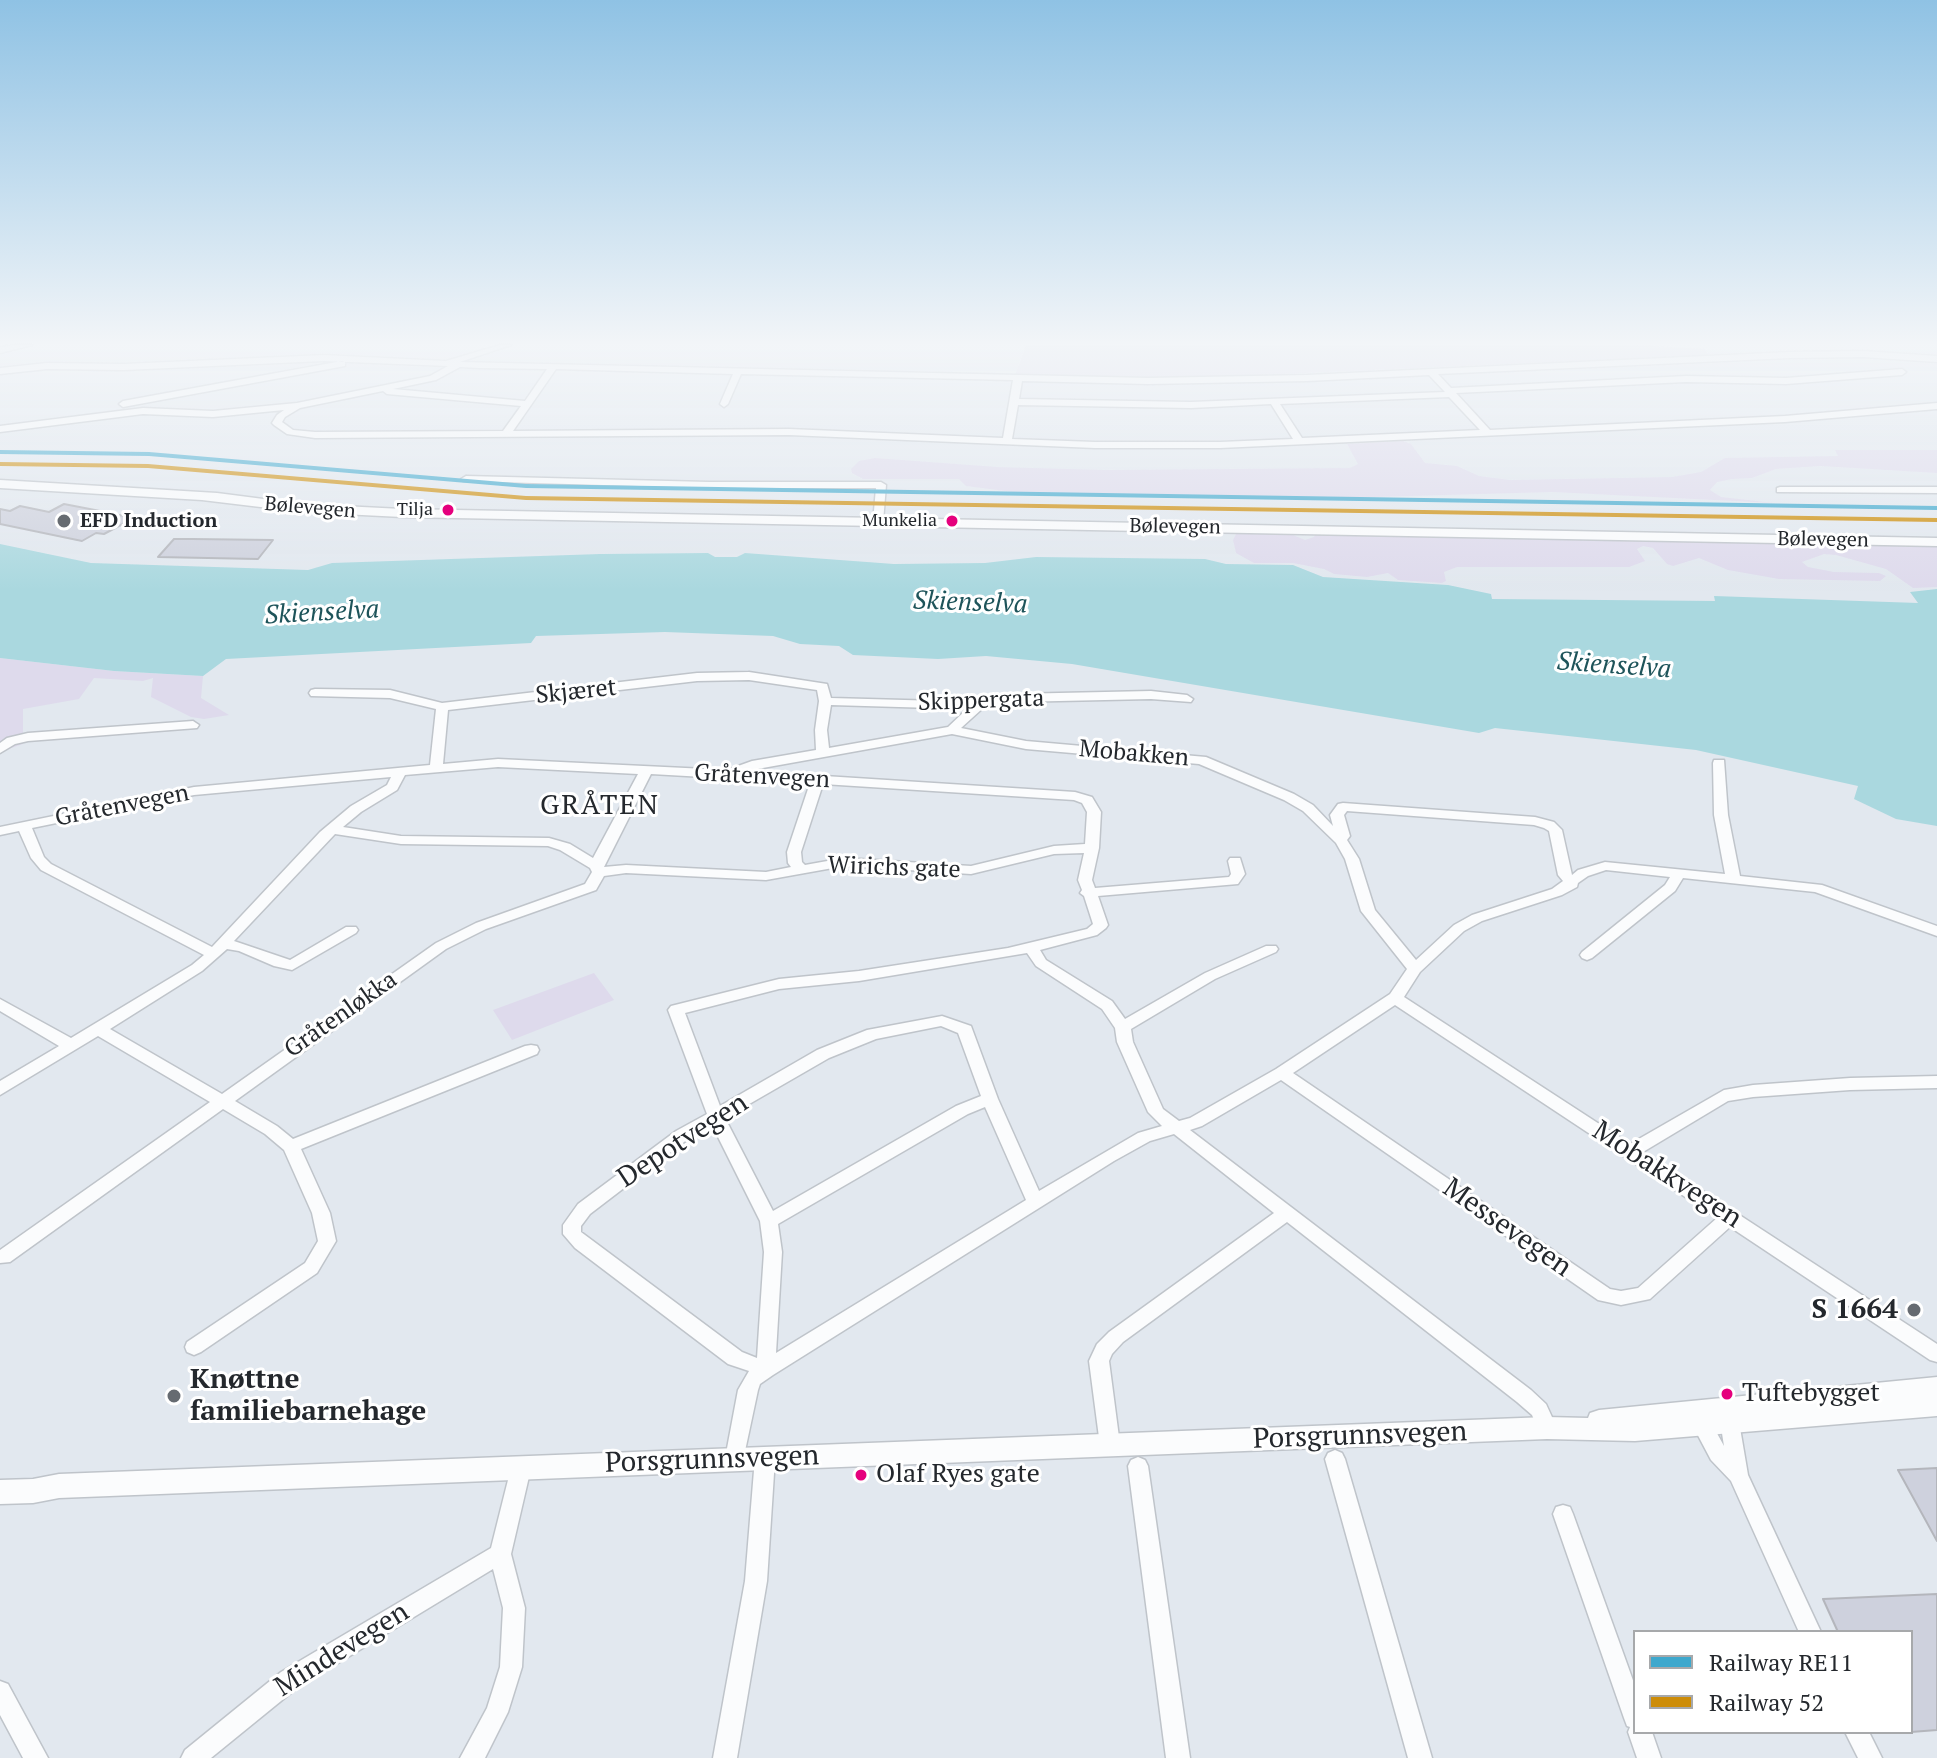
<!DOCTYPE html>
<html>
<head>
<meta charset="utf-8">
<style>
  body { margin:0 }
  #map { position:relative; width:1937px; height:1758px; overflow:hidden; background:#e2e8ef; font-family:"PT Serif",serif }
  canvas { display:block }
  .legend { position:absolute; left:1633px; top:1630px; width:280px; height:104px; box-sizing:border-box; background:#fff; border:2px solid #a7a9ab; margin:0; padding:10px 14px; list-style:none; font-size:24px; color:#24282d }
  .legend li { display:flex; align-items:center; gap:16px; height:40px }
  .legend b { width:40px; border:2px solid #a7a9ab }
</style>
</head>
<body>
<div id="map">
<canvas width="1937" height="1758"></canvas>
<ul class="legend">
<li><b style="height:10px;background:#3ea8cd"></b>Railway RE11</li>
<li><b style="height:10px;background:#cd8d09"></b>Railway 52</li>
</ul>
</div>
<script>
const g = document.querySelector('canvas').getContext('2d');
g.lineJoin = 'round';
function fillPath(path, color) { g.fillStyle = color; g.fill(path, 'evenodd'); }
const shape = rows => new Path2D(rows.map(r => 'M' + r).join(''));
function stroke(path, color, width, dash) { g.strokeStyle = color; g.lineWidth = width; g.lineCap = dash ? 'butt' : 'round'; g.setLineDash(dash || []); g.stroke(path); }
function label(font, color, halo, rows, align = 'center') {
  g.font = font + ' "PT Serif",serif'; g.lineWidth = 6; g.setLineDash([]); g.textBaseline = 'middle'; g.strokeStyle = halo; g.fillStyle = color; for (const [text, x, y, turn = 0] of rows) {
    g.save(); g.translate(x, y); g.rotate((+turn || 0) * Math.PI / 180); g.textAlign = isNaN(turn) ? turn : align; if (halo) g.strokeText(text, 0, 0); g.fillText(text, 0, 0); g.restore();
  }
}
fillPath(shape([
  [1026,345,1635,345,1705,349,1709,355,1148,380,1014,378],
  [1403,441,1411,444,1425,463,1457,466,1479,476,1510,480,1672,477,1701,472,1725,458,1838,456,1835,450,1937,450,1937,473,1820,466,1776,469,1752,478,1732,479,1717,482,1710,490,1721,497,1774,503,1553,492,1302,499,1013,492,966,486,959,479,863,479,852,473,851,469,859,461,875,458,997,467,1106,470,1350,468,1358,464,1347,444],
  [1248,532,1288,533,1305,540,1314,537,1316,532,1937,547,1937,587,1913,588,1886,569,1836,555,1824,554,1802,562,1808,567,1834,572,1879,573,1886,576,1880,581,1779,579,1728,570,1699,558,1673,566,1667,564,1653,548,1643,546,1637,549,1645,561,1629,567,1457,567,1444,572,1446,581,1442,583,1398,580,1388,573,1367,577,1334,574,1324,569,1293,563,1254,563,1236,553,1233,540,1236,534],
  [0,658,114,671,203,676,201,698,229,715,204,719,191,717,151,697,153,678,143,681,94,678,79,699,23,709,23,744,0,752],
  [594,973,614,1000,512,1040,493,1010]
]), '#dedaec');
fillPath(shape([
  [0,544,91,563,308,570,332,563,600,554,708,553,715,557,737,557,745,553,894,564,985,563,1036,557,1205,559,1226,564,1293,565,1323,577,1448,585,1491,594,1492,599,1715,601,1714,596,1918,603,1910,592,1937,589,1937,826,1896,819,1854,799,1858,786,1696,750,1495,728,1479,733,1072,664,986,656,938,659,853,655,839,646,800,644,773,636,665,632,536,636,531,643,226,659,203,676,114,671,0,658]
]), '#aad8df');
const building = shape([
  [64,504,95,510,134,518,104,534,96,533,82,541,0,524,0,509,10,511,20,506,49,512,64,504],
  [174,539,192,539,273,540,258,559,158,557,174,539],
  [1937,1468,1937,1541,1898,1470,1937,1468],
  [1937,1594,1937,1730,1911,1732,1911,1632,1838,1632,1823,1599,1937,1594]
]);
fillPath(building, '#ced1dd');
stroke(building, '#b4b6bc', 2);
const minor = shape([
  [16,345,32,345,0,353,0,347,16,345],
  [500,345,511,345,460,362,1148,378,1307,375,1790,352,1863,351,1937,356,1937,362,1863,357,1790,358,1438,374,1451,388,1686,376,1786,378,1902,369,1906,372,1902,375,1786,384,1686,382,1456,393,1490,430,1785,416,1937,403,1937,409,1785,422,1220,448,1095,448,789,435,315,438,287,434,274,425,272,423,277,415,284,410,213,417,143,414,0,432,0,426,143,408,213,411,297,403,430,376,448,366,324,361,124,370,47,369,0,374,0,368,47,363,124,364,324,355,446,361,500,345],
  [460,367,479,368,547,369,525,401,393,389,436,380,460,367],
  [556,369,733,374,720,404,724,407,728,404,741,374,1013,380,1003,438,789,429,513,431,556,369],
  [1429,375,1445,392,1191,402,1019,399,1022,381,1148,384,1307,381,1429,375],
  [383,391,387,394,521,406,503,431,315,432,293,430,282,422,285,417,300,408,383,391],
  [1449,397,1480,430,1302,438,1280,404,1449,397],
  [1271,404,1293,439,1220,442,1095,442,1012,439,1018,405,1191,408,1271,404],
  [342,361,345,362,345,366,123,407,119,404,123,401,342,361],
  [466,476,709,482,881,482,886,485,883,522,878,525,873,522,876,488,709,488,463,481,461,479,466,476],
  [1780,487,1937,487,1937,493,1777,492,1777,488,1780,487],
  [749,672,827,684,831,698,978,702,1013,694,1151,691,1187,695,1193,699,1191,702,1151,699,1013,702,982,709,961,728,1026,741,1206,757,1294,794,1313,805,1333,826,1330,815,1338,804,1343,803,1535,817,1554,822,1562,830,1572,875,1578,870,1605,862,1725,874,1714,815,1713,763,1714,760,1724,760,1728,815,1740,876,1822,885,1937,926,1937,936,1815,892,1683,878,1675,891,1592,958,1587,960,1582,958,1580,955,1582,952,1665,885,1670,877,1606,870,1588,876,1578,883,1577,887,1562,895,1482,921,1464,931,1420,972,1404,997,1630,1144,1724,1090,1753,1085,1850,1078,1937,1076,1937,1088,1850,1090,1753,1097,1728,1101,1643,1152,1937,1344,1937,1362,1930,1360,1730,1227,1650,1299,1621,1305,1598,1300,1281,1080,1202,1126,1190,1130,1531,1390,1546,1404,1557,1428,1554,1434,1547,1436,1540,1434,1532,1415,1517,1402,1287,1222,1123,1342,1112,1354,1109,1361,1120,1445,1117,1451,1110,1454,1103,1451,1100,1445,1089,1361,1097,1344,1109,1332,1274,1213,1174,1134,1150,1141,1114,1161,773,1375,760,1384,758,1390,742,1465,735,1468,728,1465,725,1459,738,1390,749,1371,728,1364,575,1248,563,1234,563,1225,578,1204,676,1131,707,1114,668,1010,671,1006,779,979,859,971,1008,948,1087,929,1093,924,1084,896,1080,893,1082,890,1078,880,1084,853,1054,854,971,874,844,866,766,880,626,873,604,876,596,890,486,929,446,949,235,1101,277,1126,293,1139,525,1046,531,1045,537,1046,539,1050,537,1054,301,1149,330,1213,336,1241,317,1273,201,1352,194,1355,187,1352,185,1347,187,1342,305,1263,318,1241,312,1213,284,1150,265,1134,223,1109,10,1262,0,1263,0,1250,210,1102,98,1036,0,1095,0,1081,59,1046,0,1011,0,999,71,1038,192,965,204,955,41,870,31,858,19,831,0,835,0,827,194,787,430,765,436,709,390,698,311,696,309,693,311,690,315,689,390,690,442,703,697,673,749,672],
  [749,680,817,690,819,701,815,730,816,750,752,761,727,770,498,759,443,764,448,710,697,681,749,680],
  [831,705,967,709,948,727,829,748,827,730,831,705],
  [952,734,1026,749,1199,764,1284,800,1303,811,1336,843,1345,859,1361,911,1407,969,1390,994,1276,1069,1190,1118,1179,1121,1163,1109,1133,1042,1131,1029,1215,979,1276,952,1278,949,1276,946,1266,946,1205,973,1125,1019,1112,1001,1046,960,1040,950,1097,935,1106,928,1108,925,1098,896,1238,884,1245,874,1240,858,1230,858,1228,861,1231,874,1229,877,1095,888,1092,880,1099,848,1101,812,1092,797,1075,792,746,771,952,734],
  [498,767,638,774,593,858,570,844,549,838,401,836,343,827,361,812,397,790,405,775,498,767],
  [651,774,810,783,787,852,788,863,791,867,766,872,626,865,604,867,651,774],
  [391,777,387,785,351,806,320,832,212,947,51,864,44,857,32,828,194,795,391,777],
  [823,784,1074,800,1082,803,1087,812,1085,844,1054,846,971,866,844,858,805,865,802,862,801,852,823,784],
  [1347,811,1534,825,1544,828,1549,831,1558,875,1563,881,1552,889,1472,915,1454,925,1416,960,1375,910,1359,859,1347,840,1350,836,1344,815,1347,811],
  [335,834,401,844,548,846,560,850,590,868,592,872,585,884,476,923,436,943,222,1094,110,1029,202,971,227,949,239,951,274,966,292,970,356,933,358,930,356,927,346,927,290,960,234,941,335,834],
  [1027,953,1036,966,1102,1009,1115,1028,1117,1042,1148,1112,1162,1126,1138,1133,1039,1191,998,1099,971,1026,942,1016,867,1030,817,1050,720,1106,685,1013,779,989,859,981,1027,953],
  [1395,1005,1717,1218,1638,1288,1621,1291,1610,1289,1293,1073,1395,1005],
  [941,1026,958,1033,981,1096,956,1106,773,1211,725,1118,829,1058,876,1039,941,1026],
  [985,1107,1026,1200,776,1353,782,1252,778,1224,968,1114,985,1107],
  [712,1125,760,1221,764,1252,757,1358,742,1352,581,1232,581,1226,590,1214,688,1139,712,1125],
  [193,721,199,725,197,728,28,741,15,744,0,753,0,743,7,738,28,733,193,721],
  [1724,1411,1736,1416,1739,1422,1748,1475,1821,1632,1799,1632,1731,1481,1711,1460,1693,1426,1697,1414,1704,1412,1711,1414,1714,1420,1713,1426,1724,1446,1721,1427,1714,1419,1717,1413,1724,1411],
  [765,1449,772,1452,775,1458,767,1581,737,1758,713,1758,745,1581,755,1458,758,1452,765,1449],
  [1335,1450,1342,1453,1345,1459,1432,1758,1408,1758,1325,1459,1328,1453,1335,1450],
  [1138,1457,1145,1460,1148,1466,1190,1758,1166,1758,1128,1466,1131,1460,1138,1457],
  [521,1459,528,1462,531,1468,511,1554,525,1608,522,1667,508,1712,485,1758,460,1758,487,1708,500,1667,503,1608,493,1569,297,1688,211,1758,181,1758,185,1750,281,1672,491,1548,511,1468,514,1462,521,1459],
  [1563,1505,1570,1507,1573,1514,1635,1686,1635,1732,1652,1732,1661,1758,1637,1758,1628,1732,1630,1727,1627,1726,1624,1718,1553,1514,1556,1507,1563,1505],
  [0,1681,8,1684,48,1758,23,1758,0,1715,0,1681],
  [1845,1732,1869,1732,1882,1758,1858,1758,1845,1732]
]);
const major = shape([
  [0,480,217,493,302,504,402,509,1937,538,1937,546,402,517,302,512,202,500,0,488,0,480],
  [1937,1377,1937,1416,1635,1441,1547,1439,59,1498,33,1503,0,1504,0,1480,33,1479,59,1474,1547,1417,1588,1418,1590,1413,1599,1410,1937,1377]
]);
stroke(minor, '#bfc4ca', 3);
stroke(major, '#bfc4ca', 3);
fillPath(minor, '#fbfcfd');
fillPath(major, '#fbfcfd');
fillPath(shape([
  [0,450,149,452,526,484,1937,506,1937,510,526,488,149,456,0,454,0,450]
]), '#3ea8cd');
fillPath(shape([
  [0,462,148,464,526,496,1937,518,1937,522,526,500,148,468,0,466,0,462]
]), '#cd8d09');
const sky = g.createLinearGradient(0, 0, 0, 591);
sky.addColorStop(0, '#8fc2e4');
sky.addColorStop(0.58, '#f2f5f8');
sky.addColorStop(1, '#f2f5f800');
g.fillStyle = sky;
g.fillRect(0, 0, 1937, 591);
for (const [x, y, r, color] of [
  [448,510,7,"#e5007d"],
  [64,521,8,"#666b71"],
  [952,521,7,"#e5007d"],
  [1914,1310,8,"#666b71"],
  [1727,1394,7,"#e5007d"],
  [174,1396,8,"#666b71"],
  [861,1475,7,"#e5007d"]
]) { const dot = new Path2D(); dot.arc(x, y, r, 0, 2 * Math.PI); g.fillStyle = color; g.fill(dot); stroke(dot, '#fff', 3); }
label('18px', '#24282d', '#fff', [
  ["Tilja",433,510],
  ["Munkelia",937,521]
], 'right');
label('20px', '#24282d', '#fff', [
  ["Bølevegen",310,508,5],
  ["Bølevegen",1175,527,1],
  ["Bølevegen",1823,540,1]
]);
label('bold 20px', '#24282d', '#fff', [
  ["EFD Induction",80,521]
], 'left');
label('24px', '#24282d', '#fff', [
  ["Skjæret",576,692,-6],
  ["Skippergata",981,701,-2],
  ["Mobakken",1134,754,5],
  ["Gråtenvegen",762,777,3],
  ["Gråtenvegen",122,806,-11],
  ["Wirichs gate",894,868,2],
  ["Gråtenløkka",341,1015,-35]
]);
label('italic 26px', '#1e545a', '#fff', [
  ["Skienselva",970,603,2],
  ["Skienselva",322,613,-3],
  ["Skienselva",1614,666,4]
]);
label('26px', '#24282d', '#fff', [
  ["Tuftebygget",1742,1394],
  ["Olaf Ryes gate",876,1475]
], 'left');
g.letterSpacing = '2px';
label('28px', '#24282d', '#fff', [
  ["GRÅTEN",600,806]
]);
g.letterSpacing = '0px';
label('28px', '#24282d', '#fff', [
  ["Depotvegen",683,1141,-33],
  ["Mobakkvegen",1667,1175,33],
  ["Messevegen",1507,1228,35],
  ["Porsgrunnsvegen",1360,1436,-2],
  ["Porsgrunnsvegen",712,1460,-2],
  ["Mindevegen",342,1650,-32]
]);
label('bold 28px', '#24282d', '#fff', [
  ["S 1664",1898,1310],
  ["Knøttne",190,1380,"left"],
  ["familiebarnehage",190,1412,"left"]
], 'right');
</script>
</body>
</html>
